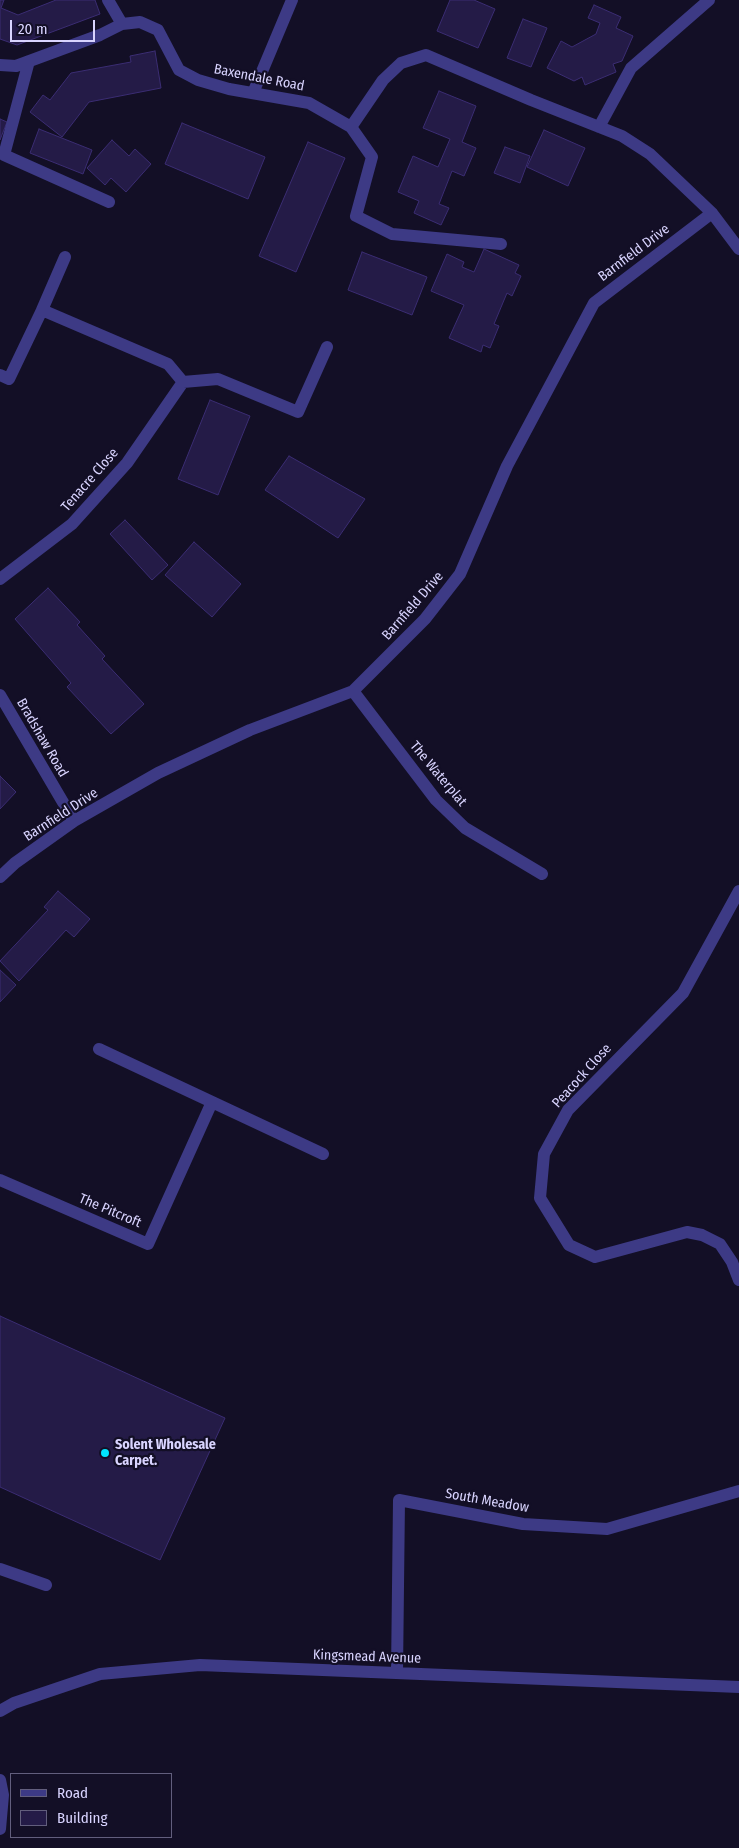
<!DOCTYPE html>
<html>
<head>
<meta charset="utf-8">
<style>
  body { margin:0 }
  #map { position:relative; width:739px; height:1848px; overflow:hidden; background:#130f26; font-family:"Fira Sans Condensed",sans-serif }
  canvas { display:block }
  .legend { position:absolute; left:10px; top:1773px; width:162px; height:65px; box-sizing:border-box; background:#130f26; border:1px solid #625e7d; margin:0; padding:6px 9px; list-style:none; font-size:15px; color:#d9d4ff }
  .legend li { display:flex; align-items:center; gap:10px; height:25px }
  .legend b { width:25px; border:1px solid #625e7d }
  .scale { position:absolute; left:10px; top:20px; width:85px; height:22px; box-sizing:border-box; border:2px solid #d9d4ff; border-top:0; padding-left:6px; font-size:15px; line-height:18px; white-space:nowrap; color:#d9d4ff; -webkit-text-stroke:4px #130f26; paint-order:stroke }
</style>
</head>
<body>
<div id="map">
<canvas width="739" height="1848"></canvas>
<ul class="legend">
<li><b style="height:6px;background:#3d3a85"></b>Road</li>
<li><b style="height:14px;background:#241b47"></b>Building</li>
</ul>
<div class="scale">20 m</div>
</div>
<script>
const g = document.querySelector('canvas').getContext('2d');
g.lineJoin = 'round';
function fillPath(path, color) { g.fillStyle = color; g.fill(path, 'evenodd'); }
const shape = rows => new Path2D(rows.map(r => 'M' + r).join(''));
function stroke(path, color, width, dash) { g.strokeStyle = color; g.lineWidth = width; g.lineCap = dash ? 'butt' : 'round'; g.setLineDash(dash || []); g.stroke(path); }
function label(font, color, halo, rows, align = 'center') {
  g.font = font + ' "Fira Sans Condensed",sans-serif'; g.lineWidth = 4.5; g.setLineDash([]); g.textBaseline = 'middle'; g.strokeStyle = halo; g.fillStyle = color; for (const [text, x, y, turn = 0] of rows) {
    g.save(); g.translate(x, y); g.rotate((+turn || 0) * Math.PI / 180); g.textAlign = isNaN(turn) ? turn : align; if (halo) g.strokeText(text, 0, 0); g.fillText(text, 0, 0); g.restore();
  }
}
const building = shape([
  [0,0,4,0,1,8,18,15,56,0,95,0,100,14,17,45,0,39,0,0],
  [450,0,474,0,495,9,478,48,437,31,450,0],
  [594,5,621,17,616,28,633,36,622,61,613,64,616,72,585,85,582,77,574,81,547,68,561,41,572,47,596,34,600,23,588,18,594,5],
  [523,19,547,28,531,67,507,58,523,19],
  [155,51,161,88,89,102,62,137,30,112,43,95,50,100,71,73,131,62,130,56,155,51],
  [439,91,476,106,462,142,476,148,464,176,452,171,439,204,449,208,441,225,414,213,419,201,398,192,413,156,438,167,450,139,423,128,439,91],
  [0,119,7,122,0,140,0,119],
  [182,123,265,157,248,199,165,164,182,123],
  [39,129,92,150,83,174,30,153,39,129],
  [544,130,585,148,568,186,527,167,544,130],
  [112,140,129,156,135,149,151,164,126,192,111,178,105,185,87,168,112,140],
  [308,142,345,158,296,272,259,256,308,142],
  [505,147,530,156,520,183,494,173,505,147],
  [484,249,519,265,515,273,521,276,512,296,507,293,494,324,499,326,490,348,483,345,481,352,449,338,464,305,431,291,447,254,464,262,462,267,474,272,484,249],
  [362,252,427,277,412,315,348,290,362,252],
  [210,400,250,416,218,495,178,479,210,400],
  [289,456,365,499,338,538,265,490,289,456],
  [125,520,168,565,152,580,110,534,125,520],
  [194,542,241,584,212,617,165,575,194,542],
  [48,588,80,622,77,625,105,656,102,659,144,704,111,734,67,687,71,683,15,619,48,588],
  [0,776,16,792,0,809,0,776],
  [58,891,90,919,74,937,66,930,19,981,0,961,48,910,44,907,58,891],
  [0,970,16,985,0,1002,0,970],
  [0,1316,225,1418,160,1560,0,1487,0,1316]
]);
fillPath(building, '#241b47');
stroke(building, '#3b2d73', 1);
stroke(shape([
  [108,0,122,24],
  [29,61,4,155,109,202],
  [0,65,16,66,100,35,122,24,140,22,158,30,179,70,198,80,229,89,309,103,351,127,383,80,401,63,426,55,531,100,622,136,650,154,712,213,739,249],
  [253,93,292,0],
  [351,127,372,157,356,216,392,234,501,244],
  [599,127,631,68,709,0],
  [65,257,42,310,168,364,183,382,218,379,298,412,327,347],
  [0,375,9,379,42,310],
  [0,579,72,524,127,463,183,382],
  [353,691,436,800,465,828,542,874],
  [0,695,74,821],
  [0,877,15,863,74,821,158,773,250,730,353,691,425,619,460,574,507,466,594,303,712,213],
  [739,891,683,993,568,1110,544,1154,540,1198,569,1245,595,1257,687,1232,702,1235,720,1244,732,1262,739,1280],
  [99,1049,323,1154],
  [0,1180,148,1244,212,1102],
  [0,1569,46,1585],
  [397,1673,399,1500,523,1524,607,1529,739,1491],
  [0,1711,14,1703,100,1674,200,1665,739,1687],
  [0,1780,3,1795,0,1829]
]), '#3d3a85', 12);
for (const [x, y, r, color] of [
  [105,1453,5,"#00e5ff"]
]) { const dot = new Path2D(); dot.arc(x, y, r, 0, 2 * Math.PI); g.fillStyle = color; g.fill(dot); stroke(dot, '#130f26', 2); }
label('14px', '#d9d4ff', '#130f26', [
  ["Baxendale Road",259,78,11],
  ["Barnfield Drive",634,253,-37],
  ["Tenacre Close",90,480,-49],
  ["Barnfield Drive",413,606,-49],
  ["Bradshaw Road",42,738,60],
  ["The Waterplat",438,774,50],
  ["Barnfield Drive",61,815,-33],
  ["Peacock Close",582,1076,-48],
  ["The Pitcroft",110,1211,23],
  ["South Meadow",487,1501,10],
  ["Kingsmead Avenue",367,1657,2]
]);
label('bold 14px', '#d9d4ff', '#130f26', [
  ["Solent Wholesale",115,1445],
  ["Carpet.",115,1461]
], 'left');
</script>
</body>
</html>
